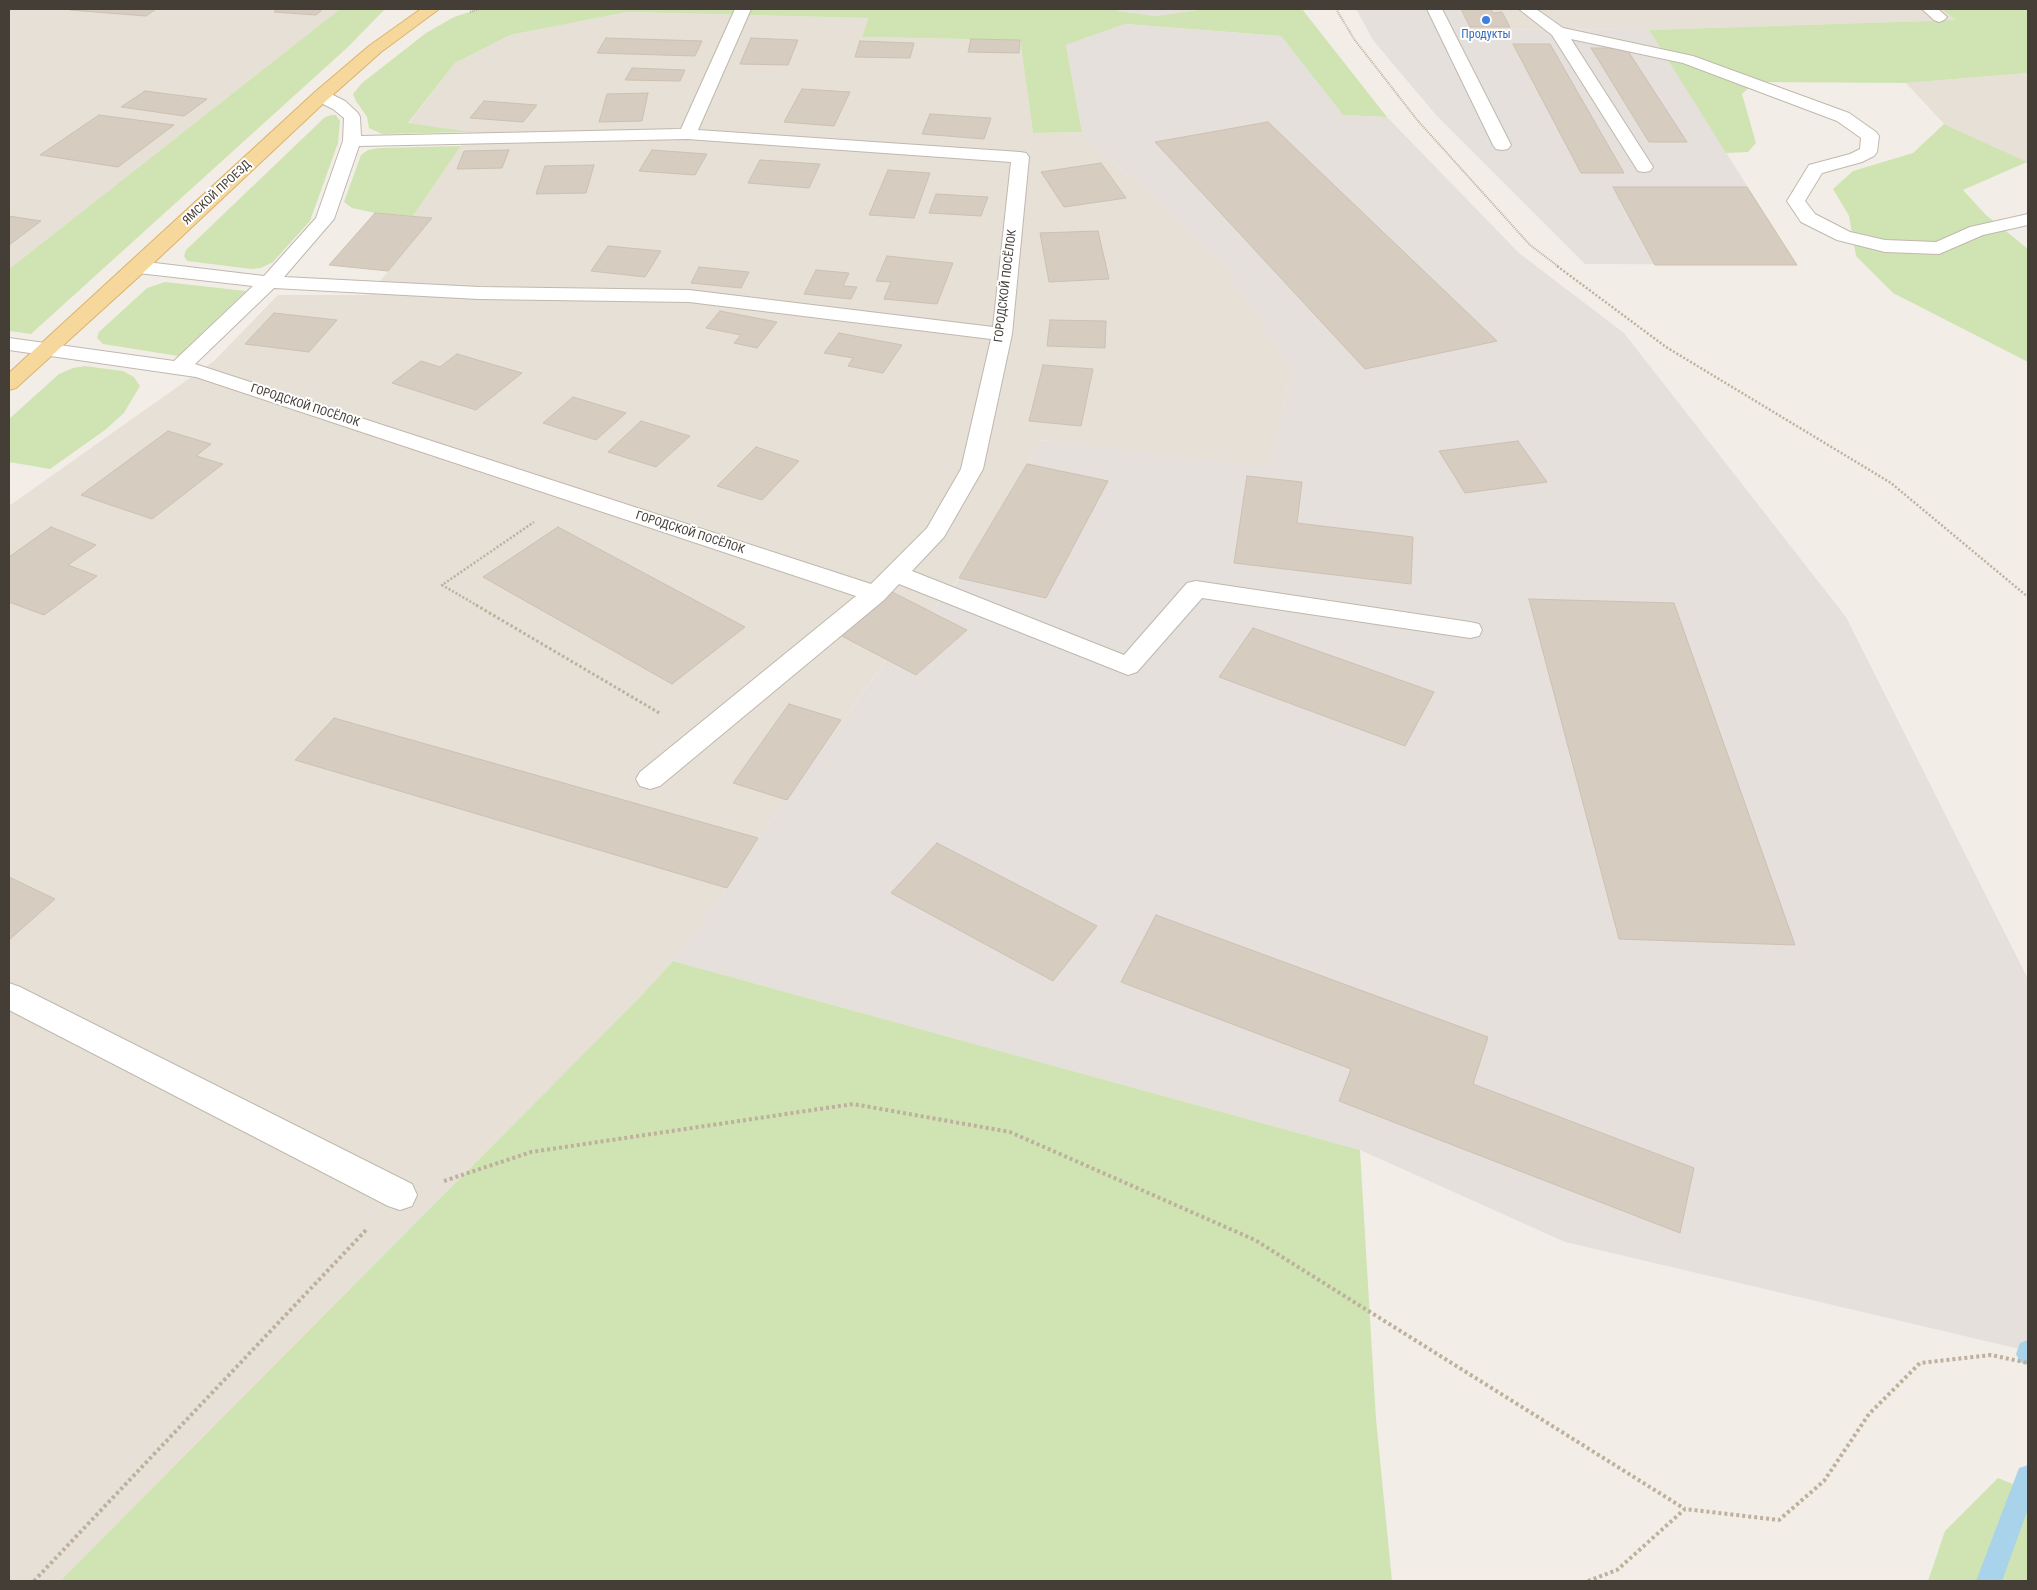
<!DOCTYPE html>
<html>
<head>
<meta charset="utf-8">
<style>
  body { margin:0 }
  #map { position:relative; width:2037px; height:1590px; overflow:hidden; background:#f2eee7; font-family:"Roboto Condensed",sans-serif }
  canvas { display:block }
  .frame { position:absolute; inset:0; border:10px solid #453e37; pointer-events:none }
</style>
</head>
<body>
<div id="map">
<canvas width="2037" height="1590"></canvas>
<div class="frame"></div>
</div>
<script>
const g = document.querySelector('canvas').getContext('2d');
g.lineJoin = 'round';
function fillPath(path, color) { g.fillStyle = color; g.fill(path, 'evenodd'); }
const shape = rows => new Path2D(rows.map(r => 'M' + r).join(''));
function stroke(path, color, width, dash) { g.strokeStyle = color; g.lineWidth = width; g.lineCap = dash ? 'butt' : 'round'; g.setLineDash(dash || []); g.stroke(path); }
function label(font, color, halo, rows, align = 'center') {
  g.font = font + ' "Roboto Condensed",sans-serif'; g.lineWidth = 4; g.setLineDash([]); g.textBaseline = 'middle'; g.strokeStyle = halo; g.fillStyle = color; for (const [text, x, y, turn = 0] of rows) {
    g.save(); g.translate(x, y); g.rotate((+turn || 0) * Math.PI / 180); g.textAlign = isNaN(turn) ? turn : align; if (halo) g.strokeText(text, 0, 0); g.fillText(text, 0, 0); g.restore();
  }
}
fillPath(shape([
  [9,9,340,9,9,269],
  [1457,9,1942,9,1958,20,1649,30,1470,29],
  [627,12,868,18,862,37,1020,40,1033,133,1082,132,1227,270,1291,370,1268,468,1041,440,959,578,932,611,967,630,916,675,886,660,758,838,727,888,673,961,639,998,60,1581,9,1581,9,506,214,361,278,295,369,295,431,218,413,216,470,133,408,124,455,63,510,35],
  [2028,73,2028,163,1944,124,1906,83]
]), '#e6e0d6');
fillPath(shape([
  [1115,9,1205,9,1155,16,1117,11],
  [1356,9,1457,9,1470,29,1649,30,1797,265,1585,264,1436,115,1373,40],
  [1125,24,1281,36,1343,115,1387,117,1519,253,1624,333,1846,617,2028,979,2028,1351,1565,1242,1360,1150,673,961,727,888,758,838,887,659,916,675,967,630,932,611,960,578,1041,440,1268,467,1291,370,1227,270,1082,132,1066,45]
]), '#e5e0dc');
fillPath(shape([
  [340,9,385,9,348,47,31,334,9,331,9,269],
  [479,9,1115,9,1118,11,1155,16,1205,9,1302,9,1387,117,1343,115,1281,36,1125,24,1066,45,1082,132,1033,133,1020,40,862,37,868,18,627,12,510,35,455,63,408,123,470,132,382,134,369,128,367,117,356,101,353,94,362,83,426,33,454,17],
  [1942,9,2028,9,2028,73,1906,83,1755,82,1742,94,1756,143,1748,152,1726,153,1649,30,1956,20],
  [331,115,336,115,340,121,338,143,310,221,273,262,261,268,251,269,187,261,184,256,186,250,325,117],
  [1944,124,2027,162,1963,190,1986,215,2028,249,2028,362,1893,293,1856,256,1849,216,1833,189,1853,171,1913,153],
  [461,146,413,216,375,213,352,208,344,202,361,155,368,150,379,148],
  [165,282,246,291,178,356,103,344,97,338,99,332,147,288],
  [85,366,123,371,134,377,140,386,124,413,105,430,50,469,9,462,9,419,59,374,73,368],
  [673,961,1360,1150,1376,1419,1392,1581,60,1581,639,998],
  [1998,1478,2028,1490,2028,1581,1928,1581,1945,1531]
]), '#d0e4b3');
fillPath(shape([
  [2028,1340,2028,1365,2020,1362,2016,1354,2020,1343,2028,1340],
  [2028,1465,2028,1509,2002,1581,1976,1581,2019,1468,2028,1465]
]), '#a8d3eb');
const building = shape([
  [71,9,156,9,146,16,70,10,71,9],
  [278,9,323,9,316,15,274,12,278,9],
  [1461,9,1491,9,1493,13,1502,12,1510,27,1470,27,1461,9],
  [606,38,702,41,695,56,597,53,606,38],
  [751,38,798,40,788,65,740,64,751,38],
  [971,39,1020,40,1019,53,968,52,971,39],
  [860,41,914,43,910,58,855,57,860,41],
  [1513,44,1550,44,1624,173,1581,173,1513,44],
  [1591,48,1626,48,1687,142,1649,142,1591,48],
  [632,68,685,70,680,81,625,80,632,68],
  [802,89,850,92,834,126,784,122,802,89],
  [145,91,207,99,184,116,121,107,145,91],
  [648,93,642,121,599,122,607,94,648,93],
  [484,101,537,105,523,122,470,118,484,101],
  [930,114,991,118,984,139,922,134,930,114],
  [99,115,174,125,118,167,40,155,99,115],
  [1268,122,1497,341,1365,369,1155,142,1268,122],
  [509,150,502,168,457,169,464,151,509,150],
  [652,150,707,154,695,175,639,171,652,150],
  [760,160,820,164,809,188,748,183,760,160],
  [1101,163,1126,198,1064,207,1041,172,1101,163],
  [594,165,586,193,536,194,545,166,594,165],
  [888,170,930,173,914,218,869,215,888,170],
  [1613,187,1747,187,1797,265,1655,265,1613,187],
  [936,194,988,197,981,216,929,213,936,194],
  [375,213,432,218,388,271,329,265,375,213],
  [9,216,41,221,9,245,9,216],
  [1098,231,1109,279,1049,282,1040,233,1098,231],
  [608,246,661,251,645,277,591,271,608,246],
  [887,256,953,263,937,304,884,299,891,282,876,281,887,256],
  [699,267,749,272,741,288,691,283,699,267],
  [816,270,849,273,843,286,857,287,851,299,804,294,816,270],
  [720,311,777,322,757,348,734,343,741,335,706,328,720,311],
  [274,313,337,320,309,352,245,344,274,313],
  [1050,320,1106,321,1105,348,1047,346,1050,320],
  [839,333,902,345,883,373,848,366,853,358,824,353,839,333],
  [457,354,522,373,476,410,392,383,421,361,440,367,457,354],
  [1043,365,1093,369,1081,426,1029,421,1043,365],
  [573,397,626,413,596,440,543,423,573,397],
  [641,421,690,436,656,467,608,452,641,421],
  [168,431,211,444,196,456,223,464,152,519,81,495,168,431],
  [1518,441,1547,482,1465,493,1439,451,1518,441],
  [756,447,799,461,762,500,717,486,756,447],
  [1027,464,1108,481,1046,598,959,578,1027,464],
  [1247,476,1302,482,1297,523,1413,537,1411,584,1234,563,1247,476],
  [51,527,96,545,68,565,97,576,44,615,9,602,9,557,51,527],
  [558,527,745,627,672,684,483,577,558,527],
  [892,592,967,630,916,675,840,635,892,592],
  [1529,599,1674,603,1795,945,1619,939,1529,599],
  [1253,628,1434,692,1405,746,1219,677,1253,628],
  [789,704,841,720,787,800,733,783,789,704],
  [334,718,758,838,727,888,295,760,334,718],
  [937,843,1097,926,1053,981,891,893,937,843],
  [9,877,55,899,9,940,9,877],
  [1156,915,1488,1037,1473,1084,1694,1168,1680,1233,1339,1101,1351,1069,1121,982,1156,915]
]);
fillPath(building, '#d6ccc0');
stroke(building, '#cdc1b1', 1);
const minor = shape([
  [735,9,751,9,698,130,1020,152,1026,153,1029,157,1012,334,983,469,944,537,912,571,1124,655,1187,583,1196,581,1470,622,1479,624,1482,630,1479,636,1470,638,1202,598,1137,672,1128,675,899,584,884,600,660,786,650,789,640,786,636,779,640,772,856,596,196,377,9,350,9,338,174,361,253,286,138,273,131,271,128,267,131,263,138,261,264,276,316,218,343,141,344,118,333,109,315,100,313,96,315,92,327,92,345,101,358,113,360,117,361,136,681,129,735,9],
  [687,139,1011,162,993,327,689,290,479,287,284,277,334,219,359,146,687,139],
  [274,288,479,299,689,302,991,339,961,469,927,528,871,584,195,364,274,288],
  [1427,9,1442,9,1511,145,1508,149,1502,150,1496,149,1493,145,1427,9],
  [1519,9,1536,9,1563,28,1693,56,1849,113,1876,132,1879,136,1877,152,1874,156,1862,162,1822,173,1805,201,1815,214,1850,232,1885,240,1936,242,1970,227,2028,214,2028,225,1983,235,1939,254,1885,252,1837,240,1801,222,1787,201,1809,165,1850,154,1860,149,1861,138,1837,121,1683,63,1571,39,1653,167,1650,171,1644,172,1638,171,1552,35,1519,9],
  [1922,9,1938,9,1947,17,1944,20,1939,22,1934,20,1922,9],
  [9,983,20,987,412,1184,417,1195,412,1206,400,1210,388,1206,9,1010,9,983]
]);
const major = shape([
  [421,9,439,9,381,52,327,100,145,271,16,388,9,390,9,373,315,92,369,46,421,9]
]);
stroke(minor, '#c0b8ad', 2);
stroke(major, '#dbb36d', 2);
stroke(shape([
  [1336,9,1354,39,1418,121,1530,245,1559,267],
  [470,12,479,9]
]), '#beb09d', 2, [1, 1]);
stroke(shape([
  [1557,266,1666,347,1891,483,2028,597],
  [478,606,442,585,534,522]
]), '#beb09d', 2.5, [2, 2]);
stroke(shape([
  [476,605,661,714]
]), '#beb09d', 3, [2.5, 2.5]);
stroke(shape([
  [444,1181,531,1152,853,1104,1010,1132,1255,1240,1685,1509],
  [34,1581,367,1229],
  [1588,1581,1617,1570,1685,1509,1779,1520,1824,1481,1869,1414,1920,1363,1991,1355,2028,1363]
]), '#beb09d', 4, [3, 3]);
fillPath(minor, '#fff');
fillPath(major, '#f7d89c');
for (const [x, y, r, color] of [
  [1486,20,5,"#3f7fe0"]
]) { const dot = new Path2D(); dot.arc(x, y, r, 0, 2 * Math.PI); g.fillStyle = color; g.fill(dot); stroke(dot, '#fff', 2); }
label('12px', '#366cbe', '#fff', [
  ["Продукты",1486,35]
]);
label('12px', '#453e37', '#fff', [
  ["ЯМСКОЙ ПРОЕЗД",217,193,-43],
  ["ГОРОДСКОЙ ПОСЁЛОК",1006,286,-83],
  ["ГОРОДСКОЙ ПОСЁЛОК",305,406,18],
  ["ГОРОДСКОЙ ПОСЁЛОК",690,533,18]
]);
</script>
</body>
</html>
